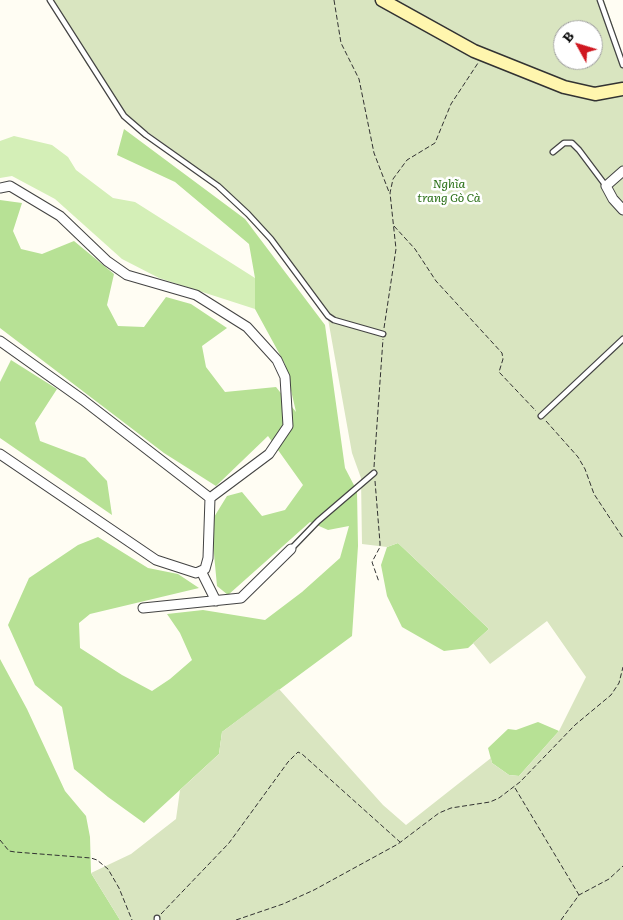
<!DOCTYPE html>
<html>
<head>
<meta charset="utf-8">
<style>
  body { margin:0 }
  #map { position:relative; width:623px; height:920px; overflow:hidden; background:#fffdf3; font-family:Literata,serif }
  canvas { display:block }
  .north { position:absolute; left:553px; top:20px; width:50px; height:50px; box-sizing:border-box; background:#fff; border:1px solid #9f9f9f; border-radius:50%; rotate:309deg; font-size:14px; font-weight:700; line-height:20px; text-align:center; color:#101010 }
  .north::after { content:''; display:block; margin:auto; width:18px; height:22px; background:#d01821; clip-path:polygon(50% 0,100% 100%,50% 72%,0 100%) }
</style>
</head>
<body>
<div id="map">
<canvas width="623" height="920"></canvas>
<div class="north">B</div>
</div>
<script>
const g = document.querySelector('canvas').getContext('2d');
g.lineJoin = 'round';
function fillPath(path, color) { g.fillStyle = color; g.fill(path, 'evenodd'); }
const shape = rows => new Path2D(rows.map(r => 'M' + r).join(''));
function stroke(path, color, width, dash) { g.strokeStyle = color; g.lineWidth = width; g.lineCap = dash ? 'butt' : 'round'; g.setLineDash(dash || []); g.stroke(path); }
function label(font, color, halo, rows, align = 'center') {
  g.font = font + ' Literata,serif'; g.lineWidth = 5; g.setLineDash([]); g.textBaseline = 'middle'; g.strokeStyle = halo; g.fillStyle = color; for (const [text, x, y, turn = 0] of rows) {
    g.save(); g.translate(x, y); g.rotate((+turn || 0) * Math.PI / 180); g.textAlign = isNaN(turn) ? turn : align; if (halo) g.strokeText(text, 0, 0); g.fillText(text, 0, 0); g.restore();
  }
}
fillPath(shape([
  [14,136,52,145,68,157,76,170,113,198,135,202,255,278,255,309,159,278,122,259,55,199,12,176,0,178,0,141]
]), '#d4efb7');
fillPath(shape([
  [124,129,245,219,325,325,345,468,357,491,358,546,352,636,222,732,219,754,144,823,108,797,74,769,62,707,35,685,8,625,29,578,78,545,98,537,148,568,178,574,199,588,90,614,79,623,80,648,122,675,152,691,170,679,192,660,180,633,167,614,203,610,265,620,302,592,340,558,349,526,328,530,310,522,228,595,217,586,211,522,227,496,242,492,262,516,285,510,303,485,268,436,216,486,164,453,0,328,0,200,22,203,13,231,21,249,42,254,74,241,114,274,107,305,118,326,144,327,166,297,191,304,227,328,202,346,206,367,225,392,276,387,296,412,285,364,255,309,255,278,249,244,175,182,117,155],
  [11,360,57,389,35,423,40,441,85,458,107,481,112,515,0,438,0,382],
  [398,543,489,629,468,648,444,651,402,627,387,596,381,565,387,547],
  [0,659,27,709,65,791,86,816,90,837,91,873,120,920,0,920],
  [538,722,559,731,519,776,509,775,492,763,488,748,508,729,516,730]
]), '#b7e195');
fillPath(shape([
  [48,0,604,0,623,56,623,920,120,920,91,873,131,854,176,819,180,790,219,754,222,732,279,689,383,805,406,825,491,758,492,763,509,775,519,776,559,731,586,677,547,621,490,664,473,643,489,629,398,543,387,547,362,544,361,478,352,453,328,319,271,243,216,182,130,119,87,65],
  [563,30,593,30,593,60,563,60]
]), '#d9e5c0');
const lane = shape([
  [50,0,124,116,146,135,218,186,248,214,271,239,328,316,334,320,383,334],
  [600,0,623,65],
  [553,152,564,143,572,143,579,150,606,186],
  [541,416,623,339],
  [291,549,318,521,374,473],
  [157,918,157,920]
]);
const street = shape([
  [623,171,606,186,613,199,623,210],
  [0,188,10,186,60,216,107,261,127,275,196,295,247,327,277,360,285,377,288,426,269,454,210,498,208,558,205,569,196,573,156,560,0,454],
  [0,341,83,400,210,498],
  [201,571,216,601],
  [143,608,241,598,291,549]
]);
const secondary = shape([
  [382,0,474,51,564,87,595,94,623,89]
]);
stroke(lane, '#434343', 7);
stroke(street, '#434343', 11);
stroke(secondary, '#323232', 15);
stroke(shape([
  [334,0,341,43,359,79,374,153,389,192],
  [394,226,415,249,436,281,502,353,503,359,499,372,536,411],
  [384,328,396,249,390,193,393,179,407,160,435,143,451,104,478,63],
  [546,421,578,457,585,469,594,494,623,538],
  [374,467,383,339],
  [375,481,380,543,380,547,372,562,379,582],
  [515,788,579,895],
  [0,840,9,851,15,852,91,858,97,860,108,869,119,888,132,920],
  [161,914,229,843,288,762,298,752,302,754,400,842],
  [236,920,283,904,314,890,398,844,439,813,451,808,490,802,499,798,520,782,575,725,611,695,619,683,623,667],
  [561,920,579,895,609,879,623,866]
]), '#323232', 1, [5, 2.5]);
stroke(lane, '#fff', 4.5);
stroke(street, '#fff', 9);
stroke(secondary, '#fff6ae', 12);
label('italic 12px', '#2b7018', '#fff', [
  ["Nghĩa",449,184],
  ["trang Gò Cà",449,198]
]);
</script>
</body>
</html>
